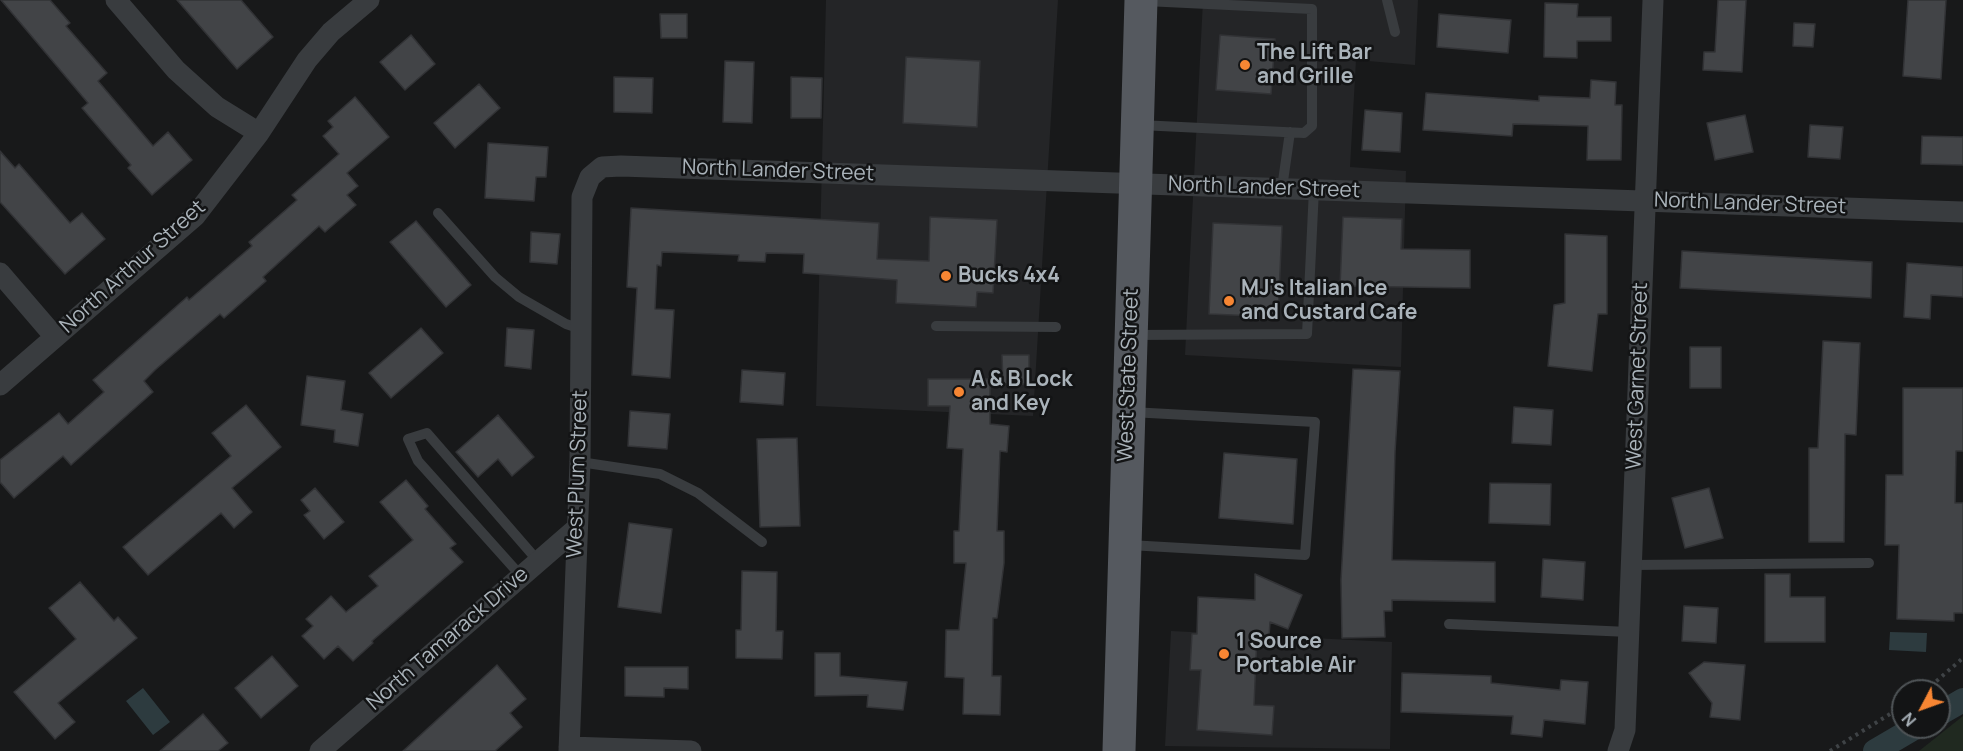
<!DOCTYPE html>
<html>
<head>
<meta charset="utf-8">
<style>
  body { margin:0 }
  #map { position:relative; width:1963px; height:751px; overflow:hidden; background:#18191a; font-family:Manrope,sans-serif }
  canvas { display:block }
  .north { position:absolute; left:1891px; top:679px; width:60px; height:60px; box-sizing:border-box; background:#131415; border:2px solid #4f5457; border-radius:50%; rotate:229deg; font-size:16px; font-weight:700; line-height:24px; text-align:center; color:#aab3ba }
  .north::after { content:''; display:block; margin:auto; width:21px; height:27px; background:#f78633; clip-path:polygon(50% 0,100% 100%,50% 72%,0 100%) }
</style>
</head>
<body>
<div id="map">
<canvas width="1963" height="751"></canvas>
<div class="north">N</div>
</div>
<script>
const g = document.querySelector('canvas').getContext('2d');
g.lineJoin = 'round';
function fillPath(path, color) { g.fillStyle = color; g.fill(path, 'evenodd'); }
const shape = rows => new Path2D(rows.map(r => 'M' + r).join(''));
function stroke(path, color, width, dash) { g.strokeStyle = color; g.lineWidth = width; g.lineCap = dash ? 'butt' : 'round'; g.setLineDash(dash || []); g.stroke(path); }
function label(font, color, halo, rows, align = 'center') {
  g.font = font + ' Manrope,sans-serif'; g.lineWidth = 5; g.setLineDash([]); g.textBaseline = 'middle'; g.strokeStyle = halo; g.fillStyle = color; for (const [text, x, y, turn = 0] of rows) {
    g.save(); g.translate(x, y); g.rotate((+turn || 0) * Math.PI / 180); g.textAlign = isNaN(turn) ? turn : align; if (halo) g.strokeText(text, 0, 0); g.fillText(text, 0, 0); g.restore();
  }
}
fillPath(shape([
  [826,0,1058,0,1033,416,816,406],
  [1203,0,1418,0,1415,65,1356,60,1350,167,1406,171,1401,367,1185,355],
  [1171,631,1392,642,1390,749,1165,746]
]), '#242527');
fillPath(shape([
  [1963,716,1963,751,1919,751]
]), '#202920');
fillPath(shape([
  [1890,632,1927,633,1926,652,1889,650],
  [143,688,170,722,153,735,126,701]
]), '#2d3b3f');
stroke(shape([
  [1939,714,1963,700],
  [1875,751,1916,727]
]), '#2d3b3f', 24);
const building = shape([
  [1,0,50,0,70,23,66,26,107,73,98,81,153,146,168,132,192,160,152,195,128,168,131,165,82,108,88,103,1,0],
  [177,0,241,0,273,37,237,69,177,0],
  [1718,0,1746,0,1742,72,1703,70,1704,52,1715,52,1718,0],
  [1908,0,1946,0,1941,79,1903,76,1908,0],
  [1545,3,1578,4,1577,17,1611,17,1611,41,1577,41,1577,58,1544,57,1545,3],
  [660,14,687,14,687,38,661,38,660,14],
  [1439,14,1511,20,1508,53,1437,47,1439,14],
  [1794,23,1815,24,1813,47,1793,46,1794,23],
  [411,35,435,64,405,90,380,62,411,35],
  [1220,35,1275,39,1271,94,1216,90,1220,35],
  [906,57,980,61,977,127,903,123,906,57],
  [725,61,754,62,752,123,723,122,725,61],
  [614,77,653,78,652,113,614,112,614,77],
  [791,77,822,78,821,118,791,118,791,77],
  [1591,80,1616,82,1615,105,1622,105,1621,160,1587,160,1588,126,1513,124,1512,136,1423,130,1426,93,1539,101,1539,96,1590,98,1591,80],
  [479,84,500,108,455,148,434,123,479,84],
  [355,97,389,137,347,173,358,186,347,195,356,205,325,232,319,226,263,277,266,281,224,318,220,314,155,370,144,381,153,392,71,465,63,456,14,498,0,482,0,460,59,413,68,424,104,392,93,380,187,297,189,300,252,246,249,242,297,200,292,195,339,154,323,136,333,127,328,121,355,97],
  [1365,110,1402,113,1400,152,1362,150,1365,110],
  [1745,115,1753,152,1715,160,1707,123,1745,115],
  [1810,125,1843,127,1840,159,1808,157,1810,125],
  [1922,136,1963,137,1963,165,1921,164,1922,136],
  [488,143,548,147,546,177,536,177,534,201,485,198,488,143],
  [0,151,15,168,19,164,70,223,82,213,105,239,65,274,0,202,0,151],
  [631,208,879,223,877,259,929,261,930,217,997,220,993,293,977,292,976,307,896,303,897,280,803,273,804,254,766,253,765,262,738,261,739,255,662,252,661,266,657,265,655,309,674,310,670,378,632,375,637,288,627,287,631,208],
  [1343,217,1402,219,1401,249,1470,250,1470,288,1340,286,1343,217],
  [416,221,471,285,446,307,390,242,416,221],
  [1213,223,1282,226,1278,317,1209,314,1213,223],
  [531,232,560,234,557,264,530,262,531,232],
  [1565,234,1607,236,1607,314,1598,314,1592,371,1548,366,1554,305,1565,303,1565,234],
  [1682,251,1872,262,1871,298,1680,288,1682,251],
  [1907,263,1963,267,1963,297,1931,295,1930,319,1904,317,1907,263],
  [421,328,443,353,391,398,369,373,421,328],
  [507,328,534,330,531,369,505,366,507,328],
  [1823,341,1860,343,1856,435,1845,434,1844,542,1809,542,1809,448,1818,448,1823,341],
  [1690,347,1721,347,1721,388,1690,388,1690,347],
  [1002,355,1029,355,1029,384,1003,384,1002,355],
  [1353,369,1400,371,1395,452,1392,560,1495,562,1495,602,1392,600,1392,611,1384,611,1385,637,1342,638,1341,580,1353,369],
  [742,370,785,373,783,405,740,402,742,370],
  [307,376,345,381,341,410,363,414,358,446,334,442,335,430,301,425,307,376],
  [928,379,990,379,990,424,1009,426,1007,452,1000,451,997,531,1004,531,1004,563,997,618,993,618,992,676,1001,676,1000,715,963,714,964,678,945,677,946,630,959,630,966,563,954,563,954,531,959,531,963,449,947,448,950,406,928,406,928,379],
  [1903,388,1963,388,1963,451,1956,451,1955,503,1963,503,1963,613,1954,613,1954,621,1897,619,1899,545,1885,545,1886,475,1903,475,1903,388],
  [246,405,281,447,232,488,252,512,234,528,221,513,148,575,123,547,231,456,212,433,246,405],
  [1514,407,1553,410,1551,445,1512,443,1514,407],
  [630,411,670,414,667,449,628,446,630,411],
  [498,415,534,457,512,476,498,459,478,477,456,452,498,415],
  [797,438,800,526,760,527,757,439,797,438],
  [1224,453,1297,459,1293,524,1219,518,1224,453],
  [406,480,428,506,425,509,456,544,450,548,463,562,372,641,373,643,353,661,338,646,324,659,302,636,313,626,306,619,331,596,346,612,378,586,369,576,413,540,380,502,406,480],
  [1490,483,1551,484,1550,525,1489,523,1490,483],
  [315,488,344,522,324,539,304,515,310,511,301,500,315,488],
  [1709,488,1723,538,1685,548,1672,498,1709,488],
  [629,523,672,529,661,613,618,607,629,523],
  [1543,559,1585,562,1583,600,1541,597,1543,559],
  [742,571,777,572,776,631,783,631,782,659,736,658,736,630,741,630,742,571],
  [1255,574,1302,595,1288,629,1270,622,1269,637,1257,636,1254,705,1274,706,1272,735,1197,730,1201,670,1190,670,1192,634,1197,634,1198,597,1255,600,1255,574],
  [1765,574,1790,574,1790,597,1825,597,1825,642,1765,642,1765,574],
  [80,582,114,621,118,617,137,638,58,703,75,722,55,739,14,692,76,639,49,608,80,582],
  [1684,606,1718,608,1716,643,1682,641,1684,606],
  [815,653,840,653,840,676,907,682,903,710,867,707,868,695,815,696,815,653],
  [272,656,298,686,261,718,235,688,272,656],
  [1704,662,1745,665,1740,720,1710,717,1712,703,1689,673,1704,662],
  [497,665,526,699,510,713,522,727,495,751,403,751,497,665],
  [625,667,688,667,688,689,664,688,664,697,625,696,625,667],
  [1402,673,1491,676,1491,683,1560,690,1561,680,1588,682,1585,724,1544,720,1542,737,1511,734,1513,716,1401,712,1402,673],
  [203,714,228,743,218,751,160,751,203,714]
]);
fillPath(building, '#424447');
stroke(building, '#323336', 1.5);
stroke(shape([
  [1925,691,1963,658],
  [1830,751,1903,706]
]), '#3f4346', 4, [3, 4.5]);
stroke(shape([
  [1387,0,1395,32],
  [1140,125,1304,133,1312,126,1312,9,1145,1],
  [1282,188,1290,132],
  [438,213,495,277,519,297,566,324,581,329],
  [936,326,1056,327],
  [1133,335,1307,334,1314,189],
  [580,462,660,474,698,493,762,542],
  [1129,545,1305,555,1315,422,1131,412],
  [1631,565,1869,563],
  [521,576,418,461,408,439,427,433,538,561],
  [1449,624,1629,632]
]), '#393c3f', 10);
stroke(shape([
  [116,0,176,70,217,107,259,133],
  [0,273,55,337],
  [0,385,195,216,259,133,307,60,331,32,369,0],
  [569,747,691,751],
  [320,751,577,528],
  [569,751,580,462,582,197,590,177,602,167,621,166,1963,212],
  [1618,751,1625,730,1653,0]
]), '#393c3f', 21);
stroke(shape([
  [1119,751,1141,0]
]), '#55595f', 33);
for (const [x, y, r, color] of [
  [1245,65,6,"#f78633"],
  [946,276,6,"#f78633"],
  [1229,301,6,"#f78633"],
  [959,392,6,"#f78633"],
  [1224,654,6,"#f78633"]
]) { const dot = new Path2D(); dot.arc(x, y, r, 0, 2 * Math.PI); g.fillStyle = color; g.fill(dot); stroke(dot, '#131415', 2); }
label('bold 21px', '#aab3ba', '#131415', [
  ["The Lift Bar",1257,53],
  ["and Grille",1257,77],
  ["Bucks 4x4",958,276],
  ["MJ's Italian Ice",1241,289],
  ["and Custard Cafe",1241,313],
  ["A & B Lock",971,380],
  ["and Key",971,404],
  ["1 Source",1236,642],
  ["Portable Air",1236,666]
], 'left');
label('21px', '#aab3ba', '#131415', [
  ["North Lander Street",778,171,2],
  ["North Lander Street",1264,188,2],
  ["North Lander Street",1750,204,2],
  ["North Arthur Street",133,267,-42],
  ["West State Street",1129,375,-88],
  ["West Garnet Street",1638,376,-88],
  ["West Plum Street",578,474,-88],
  ["North Tamarack Drive",448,639,-41]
]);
</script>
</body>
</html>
